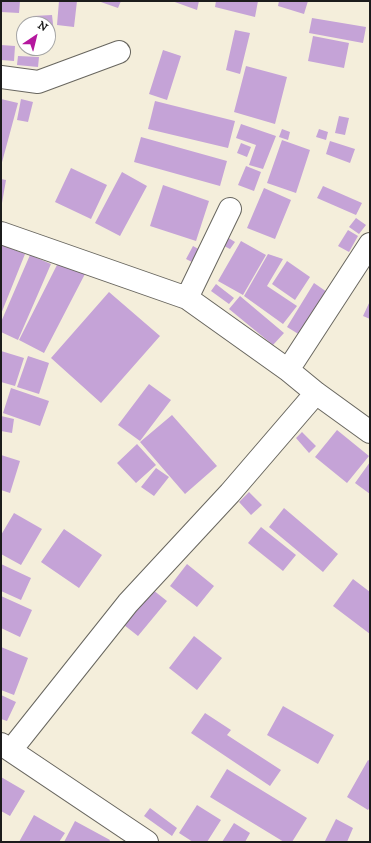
<!DOCTYPE html>
<html>
<head>
<meta charset="utf-8">
<style>
  body { margin:0 }
  #map { position:relative; width:371px; height:843px; overflow:hidden; background:#f4eedb; font-family:"IM FELL DW Pica",serif }
  canvas { display:block }
  .frame { position:absolute; inset:0; border:2px solid #1c1c1c; pointer-events:none }
  .north { position:absolute; left:16px; top:16px; width:40px; height:40px; box-sizing:border-box; background:#fff; border:1px solid #a4a4a4; border-radius:50%; rotate:35deg; font-size:11px; font-weight:700; line-height:16px; text-align:center; color:#1c1c1c }
  .north::after { content:''; display:block; margin:auto; width:14px; height:18px; background:#b5179e; clip-path:polygon(50% 0,100% 100%,50% 72%,0 100%) }
</style>
</head>
<body>
<div id="map">
<canvas width="371" height="843"></canvas>
<div class="frame"></div>
<div class="north">N</div>
</div>
<script>
const g = document.querySelector('canvas').getContext('2d');
g.lineJoin = 'round';
function fillPath(path, color) { g.fillStyle = color; g.fill(path, 'evenodd'); }
const shape = rows => new Path2D(rows.map(r => 'M' + r).join(''));
function stroke(path, color, width, dash) { g.strokeStyle = color; g.lineWidth = width; g.lineCap = dash ? 'butt' : 'round'; g.setLineDash(dash || []); g.stroke(path); }
fillPath(shape([
  [1,1,20,1,19,13,1,12],
  [59,1,77,1,74,27,57,25],
  [98,1,121,1,118,8],
  [172,1,199,1,197,10],
  [216,1,258,1,255,17,215,7],
  [279,1,308,1,304,14,278,6],
  [52,15,54,33,48,33,48,24,34,24,33,16],
  [312,18,366,27,363,43,309,33],
  [235,30,250,33,240,74,226,70],
  [313,36,349,43,344,68,308,61],
  [1,45,15,46,14,61,1,60],
  [163,50,181,56,167,100,149,94],
  [18,56,39,57,38,67,17,65],
  [246,66,287,77,275,124,234,112],
  [1,99,18,103,1,166],
  [21,99,33,102,28,122,17,120],
  [155,101,235,121,228,148,148,129],
  [339,116,349,118,345,135,335,133],
  [241,124,276,136,263,169,249,165,256,145,236,138],
  [282,129,290,132,288,140,279,137],
  [319,129,328,132,326,140,316,137],
  [141,137,227,161,220,186,134,162],
  [282,140,310,150,296,193,267,183],
  [330,141,355,149,350,163,326,154],
  [241,143,251,147,247,157,237,153],
  [246,166,261,172,254,191,238,185],
  [71,168,107,185,91,219,55,202],
  [122,172,147,186,120,236,95,223],
  [1,179,6,180,2,203,1,203],
  [163,185,209,201,196,241,150,226],
  [323,186,362,203,356,215,317,198],
  [264,188,291,200,275,239,247,228],
  [356,218,366,225,359,234,349,227],
  [348,230,358,236,349,252,338,246],
  [227,237,235,242,230,249,222,245],
  [241,241,266,255,243,295,218,281],
  [2,245,25,254,1,314,1,248],
  [193,246,202,251,196,264,186,259],
  [268,254,283,259,267,286,297,306,283,324,244,296],
  [30,255,51,264,18,340,1,332,1,322],
  [60,259,86,272,44,353,19,340],
  [287,261,310,277,295,300,272,284],
  [314,283,327,292,300,335,287,327],
  [216,284,234,298,229,304,211,291],
  [109,292,160,336,101,403,51,358],
  [240,296,284,333,273,345,229,309],
  [370,301,370,319,363,316],
  [1,351,24,358,15,386,1,382],
  [28,356,49,363,39,394,17,387],
  [149,384,171,400,140,441,118,425],
  [11,388,49,401,40,426,3,413],
  [172,415,217,466,185,494,140,442],
  [1,416,14,419,12,433,1,431],
  [337,430,369,456,347,483,315,457],
  [302,432,316,446,309,453,296,438],
  [137,444,156,465,136,483,117,463],
  [1,455,20,461,10,493,1,490],
  [370,462,370,494,355,483],
  [156,468,169,477,154,496,141,487],
  [249,492,262,505,251,515,239,502],
  [284,508,338,554,323,572,269,527],
  [14,513,42,529,21,565,1,554,1,535],
  [261,527,296,555,283,571,248,543],
  [64,529,102,555,79,588,41,562],
  [1,564,31,578,21,600,1,591],
  [187,564,214,586,197,607,170,586],
  [353,579,370,592,370,634,333,606],
  [153,590,167,601,138,636,124,625],
  [1,596,32,610,20,637,1,628],
  [194,636,222,658,197,690,169,668],
  [1,647,28,658,14,695,1,690],
  [1,695,16,702,7,721,1,719],
  [283,706,334,735,318,764,267,735],
  [205,713,231,730,227,735,281,770,270,786,191,733],
  [368,760,370,761,370,807,368,810,347,797],
  [227,769,307,818,292,842,284,842,210,797],
  [1,777,25,791,10,816,1,811],
  [197,805,221,820,207,842,193,842,179,833],
  [150,808,177,828,172,836,144,816],
  [34,815,65,833,59,842,19,842],
  [336,819,353,828,347,842,325,841],
  [75,821,110,840,109,842,64,842],
  [234,823,250,833,245,842,222,842]
]), '#c5a3d7');
const street = shape([
  [1,77,38,82,119,52],
  [1,233,187,298,288,370,316,393,370,432],
  [187,298,230,209],
  [288,370,370,244],
  [1,744,147,842],
  [11,750,128,603,230,493,316,393]
]);
stroke(street, '#68665f', 24);
stroke(street, '#fff', 22);
</script>
</body>
</html>
